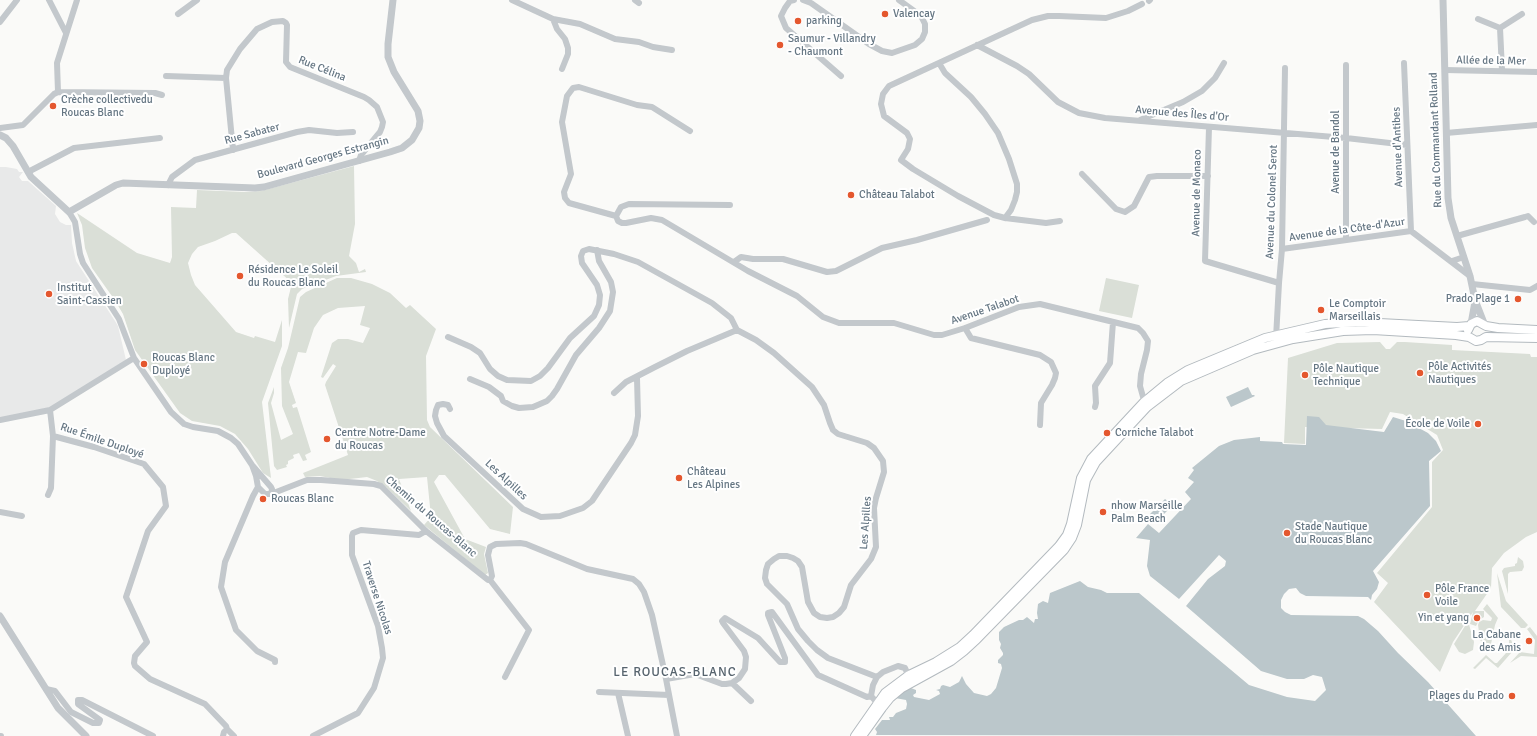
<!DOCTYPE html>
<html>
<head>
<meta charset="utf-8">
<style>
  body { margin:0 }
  canvas { display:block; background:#fafaf8 }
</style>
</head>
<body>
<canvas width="1537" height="736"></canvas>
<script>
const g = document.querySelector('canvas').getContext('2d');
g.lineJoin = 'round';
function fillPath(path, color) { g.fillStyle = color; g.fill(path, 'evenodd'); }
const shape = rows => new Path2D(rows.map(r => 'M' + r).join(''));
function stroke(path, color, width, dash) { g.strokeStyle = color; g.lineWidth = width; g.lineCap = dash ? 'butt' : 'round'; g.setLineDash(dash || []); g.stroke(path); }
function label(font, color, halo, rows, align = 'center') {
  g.font = font + ' Signika,sans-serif'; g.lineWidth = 4; g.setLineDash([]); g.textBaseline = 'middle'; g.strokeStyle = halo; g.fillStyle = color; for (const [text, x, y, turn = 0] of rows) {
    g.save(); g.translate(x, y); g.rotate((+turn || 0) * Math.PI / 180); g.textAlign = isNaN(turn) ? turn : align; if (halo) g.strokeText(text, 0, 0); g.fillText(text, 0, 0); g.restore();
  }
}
fillPath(shape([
  [0,167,6,167,17,169,19,172,23,172,19,177,22,181,28,181,56,206,55,214,60,222,66,225,71,225,72,243,76,261,115,321,118,326,126,360,52,407,0,418]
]), '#e8e9e9');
fillPath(shape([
  [354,166,355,224,349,256,356,263,359,272,365,269,366,272,336,276,302,289,297,294,289,328,288,299,292,283,236,233,232,233,215,241,198,247,192,254,188,263,191,275,195,285,236,332,254,338,255,336,275,342,282,320,282,346,262,402,271,478,263,473,248,449,235,434,220,426,192,421,180,413,135,350,123,314,114,299,92,268,85,248,82,225,77,213,137,253,170,263,172,257,171,207,196,208,197,190,245,192,261,191],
  [337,278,351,278,372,284,390,293,406,308,410,305,436,329,426,356,427,420,430,427,513,507,510,534,490,529,445,475,439,475,434,482,465,539,486,547,484,554,488,573,485,575,424,525,431,517,427,477,399,479,411,511,386,487,377,481,367,477,341,480,320,476,305,477,303,473,348,455,325,385,326,382,336,366,333,364,323,378,321,377,332,343,338,339,348,339,363,343,370,328,360,325,365,306,338,308,323,315,314,328,306,353,298,352,289,382,296,403,292,405,293,408,297,407,311,452,305,455,307,460,303,461,299,453,293,455,294,458,288,461,288,464,286,465,287,467,277,470,274,466,268,403,274,387,274,393,271,403,281,440,293,434,282,406,281,368,288,348,300,297,306,292],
  [1106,278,1139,285,1132,318,1099,311],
  [1380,342,1386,349,1390,349,1397,342,1405,342,1452,345,1452,350,1530,354,1531,357,1537,357,1537,532,1526,537,1504,553,1492,568,1491,588,1475,611,1484,611,1484,617,1479,620,1476,626,1470,624,1473,612,1453,642,1440,672,1374,602,1388,583,1377,573,1432,507,1432,462,1443,450,1437,435,1403,414,1390,412,1382,429,1305,427,1305,444,1284,443,1288,358,1337,343],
  [1518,557,1523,561,1524,567,1522,571,1510,572,1508,574,1508,594,1502,571,1504,568,1515,566,1515,564,1517,563],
  [1497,573,1506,601,1528,625,1525,628,1521,628,1501,607],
  [1487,604,1498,618,1495,625,1491,644,1482,644,1480,639,1478,625,1479,622,1483,620,1491,621,1492,618,1483,609],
  [1468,621,1474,642,1473,650,1465,654,1459,652,1454,644],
  [1530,627,1537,636,1537,657,1521,656,1510,663,1520,652,1534,654,1535,640,1527,629],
  [1509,634,1513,645,1512,652,1498,668,1486,658,1475,669,1473,668,1486,655,1495,663,1497,663,1506,653,1509,647]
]), '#dadfd7');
fillPath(shape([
  [1248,387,1252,395,1254,395,1255,396,1231,407,1226,397],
  [1307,416,1319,417,1326,425,1384,432,1393,417,1406,421,1428,433,1436,441,1441,451,1429,461,1430,506,1373,571,1379,582,1377,589,1372,595,1371,600,1368,597,1306,596,1300,593,1296,588,1289,589,1284,594,1281,600,1281,608,1285,612,1291,615,1358,616,1364,619,1378,631,1398,653,1428,682,1476,736,876,735,877,732,875,729,882,720,890,720,889,717,893,717,896,713,906,709,907,704,906,700,895,698,910,684,911,688,916,690,916,693,913,695,914,697,929,700,940,694,939,691,936,690,940,689,941,686,943,685,950,687,959,682,962,676,966,684,974,693,987,696,991,694,996,688,1002,668,1001,664,998,663,998,660,1003,655,1003,653,1000,648,1001,644,999,640,999,632,1004,627,1019,620,1023,620,1027,617,1034,623,1035,619,1038,619,1037,613,1038,604,1043,601,1048,603,1050,593,1080,581,1088,587,1101,590,1107,593,1139,593,1249,685,1287,697,1315,701,1326,690,1322,677,1313,675,1304,679,1287,679,1261,671,1186,606,1208,579,1225,566,1226,561,1219,555,1179,599,1150,576,1147,566,1150,540,1136,538,1148,524,1159,533,1191,499,1185,492,1194,482,1188,478,1194,470,1192,468,1219,446,1234,440,1260,437,1260,441,1282,442,1283,444,1306,445],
  [1165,499,1173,505,1157,521,1150,514]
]), '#bbc7cb');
const secondary = shape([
  [1468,330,1471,324,1477,321,1486,326,1498,328,1537,330],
  [855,736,885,693,909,675,936,662,960,647,973,635,1059,546,1067,535,1071,524,1081,478,1091,459,1144,402,1167,383,1188,370,1265,338,1325,324,1360,322,1457,327,1469,326],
  [862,736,882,708,890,698,902,688,951,661,964,651,977,639,1064,550,1072,538,1077,525,1086,480,1096,462,1147,407,1181,381,1253,350,1293,339,1343,331,1373,330,1456,335,1469,337,1476,341,1481,340,1486,337,1537,338]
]);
stroke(secondary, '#b3babf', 10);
stroke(shape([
  [49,0,66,33],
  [512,0,553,19,580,24,615,39,639,42,653,47,672,50],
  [635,0,639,3],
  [794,0,790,1,785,8,781,16,786,28,841,76],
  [803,0,811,3,869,44,882,51,892,53,915,45,922,39,925,32,925,24,921,16,899,0],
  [1149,1,1150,0],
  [178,14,197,0],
  [553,19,557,29,565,39,568,48,568,54,562,69],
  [1478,19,1500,28],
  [0,22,17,0],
  [977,45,1017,66,1029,74,1058,102,1079,113,1105,118,1346,138,1407,145],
  [939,63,945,73,971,97,985,114,998,133,1009,159,1017,184,1017,192,1015,200,1011,210,1005,218],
  [1404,63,1411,231],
  [1346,65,1346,240],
  [1445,70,1537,72],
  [1502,70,1500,28,1522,14],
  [166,76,226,78],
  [58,92,57,63,77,0],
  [1140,120,1183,102,1202,91,1215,78,1224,63],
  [1209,127,1205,261,1279,283],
  [0,128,23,125,54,94,58,92,155,93,162,95],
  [690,131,652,107,637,105,579,87,573,88,567,96,562,122,571,174,564,192,565,198,569,203,616,216,618,221,622,223,626,223,651,218,662,220,748,271,797,296,823,317,839,323,894,323,934,335,942,335,965,328,1019,307,1040,304,1138,328,1143,333,1148,341,1147,350,1141,374,1140,386,1145,404],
  [1446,133,1537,125],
  [233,150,226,78,227,70,240,49,257,29,272,22,283,21,286,23,287,25,286,62,290,67,364,97,369,100,377,107,383,122,382,127,380,132,361,155,359,161],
  [28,172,74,148,160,138],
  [1082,174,1116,209,1125,212,1134,206,1149,177,1157,176,1208,176],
  [168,185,172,177,195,160,297,132,309,130,337,133,353,132],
  [69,212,75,222,80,254,83,263,119,319,134,358,171,412,184,424,193,427,218,431,231,438,238,444,252,465,271,487,272,489,271,494,265,494,258,487,256,476,252,465],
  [616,216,621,207,629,204,730,205],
  [1060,221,1046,223,1005,218,994,215,958,196,913,169,901,160,908,149,910,139,907,133,884,116,881,104,883,94,889,86,1032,20,1048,16,1059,16,1106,18,1128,11,1142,4],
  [1457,236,1525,217,1528,216,1534,222],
  [1282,249,1411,231,1470,276],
  [1452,261,1464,257],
  [734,262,741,257,753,259,783,259,827,272,836,271,882,248,917,240,987,220],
  [1472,284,1530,290,1537,286],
  [965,328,971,338,1040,355,1051,362,1056,373,1055,378,1052,385,1041,403,1040,425],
  [448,337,471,347,480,353,490,369,498,376,507,380,531,381,540,376,548,368,570,338,594,316,599,305,600,295,597,285,582,263,581,256,583,251,589,249,614,254,638,262,712,303,731,318,737,330,756,340,774,353,812,387,824,405,830,423,833,430,838,434,867,443,874,448,883,461,884,472,876,498,874,508,876,547,871,559,851,585,844,607,839,613,833,617,827,618,820,617,814,613,808,602,802,567,798,561,793,558,787,556,779,556,774,559,768,564,766,570,765,578,767,584,787,604,798,629,808,641,817,650,828,658,877,677],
  [1276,338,1279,283,1282,249,1285,68],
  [470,379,489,387,501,396,503,401,512,406,519,408,533,407,547,401,552,396,557,389,576,355,599,328,610,311,613,292,611,282,599,261,597,250],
  [614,393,626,382,655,367,687,351,737,330],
  [1095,407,1096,403,1095,386,1110,363,1113,322],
  [450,409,448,405,443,404,438,405,436,410,435,416,437,423,444,436,523,509,541,517,560,516,583,508,592,501,631,443,635,435,638,416,637,378],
  [50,410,53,436,94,447,144,464,163,487,166,506,148,531,126,597,147,642,135,656,134,663,135,666,150,679,205,704,226,726,227,729],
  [0,420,50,410,134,358],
  [258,487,253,496,225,562,221,587,236,630,257,651,275,660,275,662],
  [271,494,307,480,321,480,374,484,381,486,426,531,488,580,490,580,492,576,488,555,490,547,496,544,520,543,526,544,587,569,633,579,639,584,644,592,652,615,666,679,677,736],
  [48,495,51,488,53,436],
  [0,512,22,516],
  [490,580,529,630,505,677],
  [666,679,695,674,722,684,726,684,732,683,739,678,745,669,746,657,744,651,723,623,722,621,725,618,758,638,780,662,785,662,785,658,768,615,768,613,772,612,818,675,867,697,871,696],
  [732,683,751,701],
  [46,689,55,691,71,712,93,723,99,723,100,720,78,704,78,700,82,700,153,736],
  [599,692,669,695],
  [618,693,628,736],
  [880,706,871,696,873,685,877,677,883,672,898,666,905,668,910,679],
  [0,736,1,736],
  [223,736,224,732,227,729,234,736],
  [313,736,358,713,374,688,383,658,382,648,378,626,352,555,352,536,353,533,361,530,419,535,426,531]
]), '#c3c8cc', 6);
stroke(shape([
  [1443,0,1448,198,1451,218,1470,276,1475,300,1484,323],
  [0,135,6,138,13,146,31,177,69,212,116,185,123,183,255,188,264,187,390,152,402,148,412,140,419,128,420,121,418,111,394,72,388,57,388,44,393,0],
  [1471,324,1475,302],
  [0,616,58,708,86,736]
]), '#c3c8cc', 7);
stroke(secondary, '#fff', 8);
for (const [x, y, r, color] of [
  [885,14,4,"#e4572e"],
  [798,21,4,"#e4572e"],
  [780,45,4,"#e4572e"],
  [53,106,4,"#e4572e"],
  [851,195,4,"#e4572e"],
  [240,276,4,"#e4572e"],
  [49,294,4,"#e4572e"],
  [1518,299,4,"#e4572e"],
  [1321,310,4,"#e4572e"],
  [144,364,4,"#e4572e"],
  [1420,373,4,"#e4572e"],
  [1305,375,4,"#e4572e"],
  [1478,424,4,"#e4572e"],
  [1107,433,4,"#e4572e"],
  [327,439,4,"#e4572e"],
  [679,478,4,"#e4572e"],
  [263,499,4,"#e4572e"],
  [1103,512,4,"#e4572e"],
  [1287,533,4,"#e4572e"],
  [1427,595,4,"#e4572e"],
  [1477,618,4,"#e4572e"],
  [1529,641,4,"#e4572e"],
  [1512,696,4,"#e4572e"]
]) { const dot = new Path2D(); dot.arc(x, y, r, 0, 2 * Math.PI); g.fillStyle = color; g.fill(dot); stroke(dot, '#fff', 1.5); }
label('11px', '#657683', '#fff', [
  ["Valencay",893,14],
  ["parking",806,21],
  ["Saumur - Villandry",788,39],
  ["- Chaumont",788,52],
  ["Crèche collectivedu",61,100],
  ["Roucas Blanc",61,113],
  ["Château Talabot",859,195],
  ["Résidence Le Soleil",248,270],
  ["du Roucas Blanc",248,283],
  ["Institut",57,288],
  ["Saint-Cassien",57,301],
  ["Prado Plage 1",1510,299,"right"],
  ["Le Comptoir",1329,304],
  ["Marseillais",1329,317],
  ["Roucas Blanc",152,358],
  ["Duployé",152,371],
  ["Pôle Activités",1428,367],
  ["Nautiques",1428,380],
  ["Pôle Nautique",1313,369],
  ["Technique",1313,382],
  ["École de Voile",1470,424,"right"],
  ["Centre Notre-Dame",335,433],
  ["du Roucas",335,446],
  ["Corniche Talabot",1115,433],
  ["Château",687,472],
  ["Les Alpines",687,485],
  ["Roucas Blanc",271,499],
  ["nhow Marseille",1111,506],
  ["Palm Beach",1111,519],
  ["Stade Nautique",1295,527],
  ["du Roucas Blanc",1295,540],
  ["Pôle France",1435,589],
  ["Voile",1435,602],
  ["Yin et yang",1469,618,"right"],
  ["La Cabane",1521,635,"right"],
  ["des Amis",1521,648,"right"],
  ["Plages du Prado",1504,696,"right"]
], 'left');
label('11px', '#657683', '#fff', [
  ["Allée de la Mer",1491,61,1],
  ["Rue Célina",322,69,22],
  ["Avenue des Îles d'Or",1182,114,5],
  ["Rue Sabater",252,134,-15],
  ["Rue du Commandant Rolland",1436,140,-92],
  ["Avenue d'Antibes",1398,147,-92],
  ["Avenue de Bandol",1336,152,-90],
  ["Boulevard Georges Estrangin",323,158,-15],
  ["Avenue de Monaco",1197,193,-89],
  ["Avenue du Colonel Serot",1272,202,-88],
  ["Avenue de la Côte-d'Azur",1347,230,-8],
  ["Avenue Talabot",985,310,-19],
  ["Rue Émile Duployé",102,441,19],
  ["Les Alpilles",506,480,43],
  ["Chemin du Roucas-Blanc",431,517,41],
  ["Les Alpilles",866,523,-86],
  ["Traverse Nicolas",377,598,72]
]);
g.letterSpacing = '1px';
label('13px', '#57646e', '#fff', [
  ["LE ROUCAS-BLANC",675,673]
]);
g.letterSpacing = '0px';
</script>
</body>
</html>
